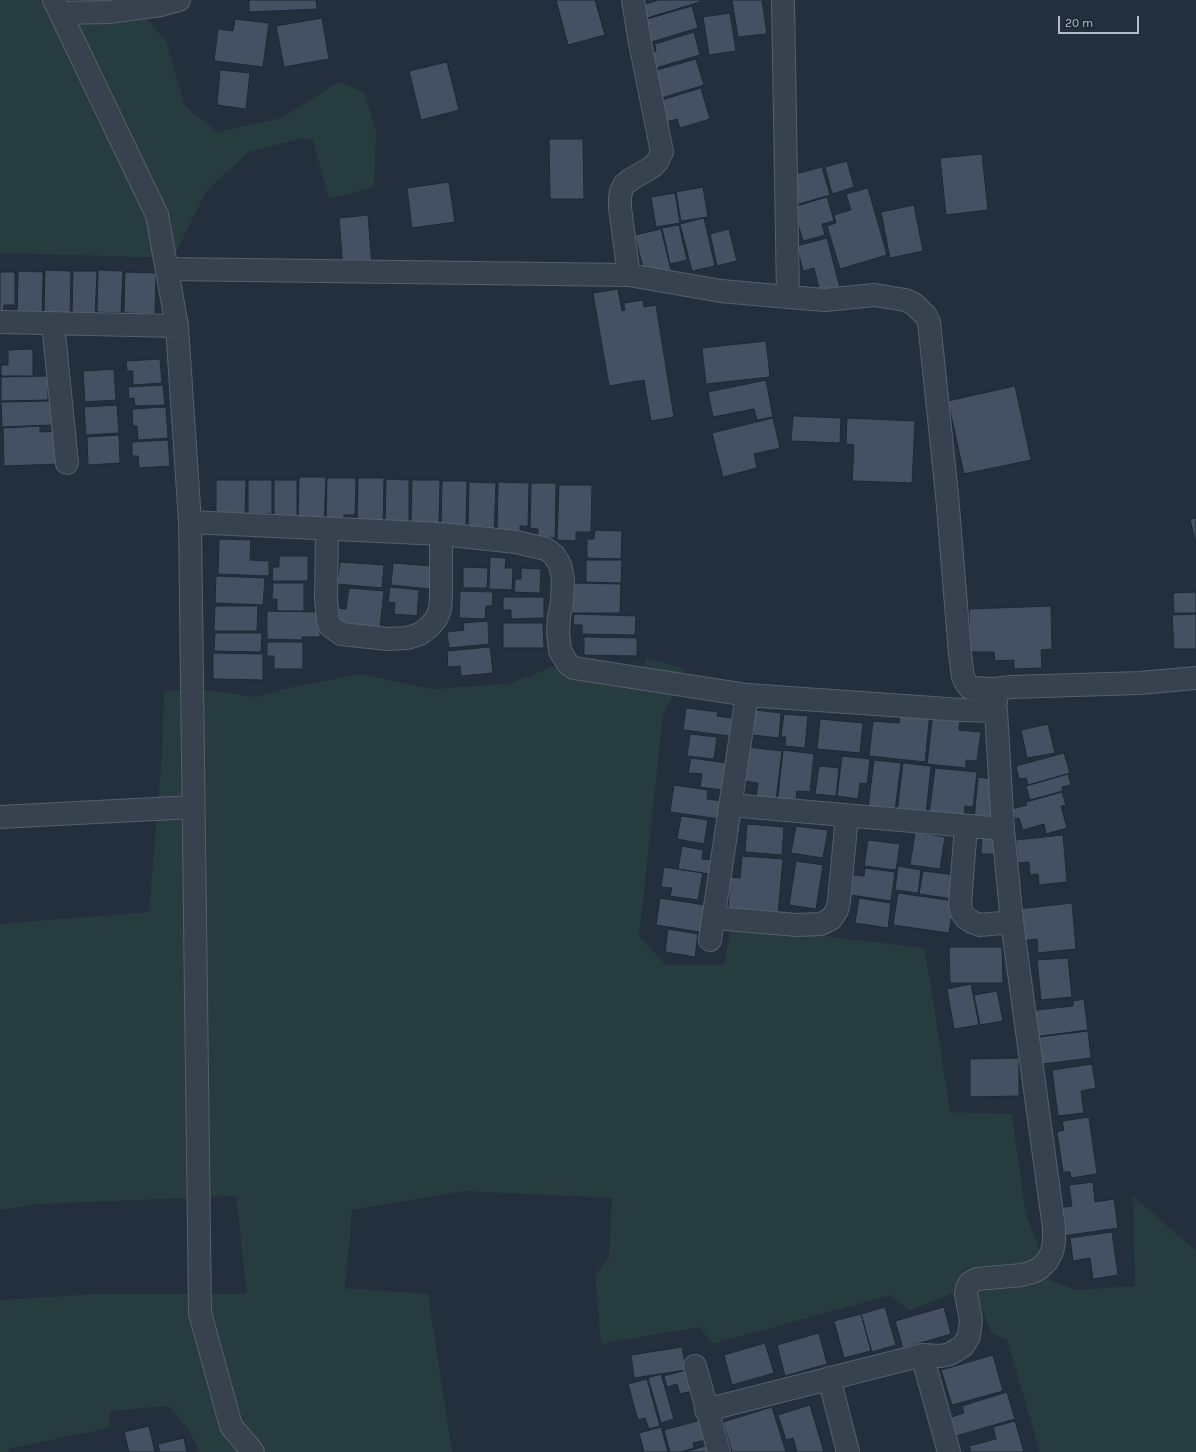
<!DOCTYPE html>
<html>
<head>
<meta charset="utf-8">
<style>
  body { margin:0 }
  #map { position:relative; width:1196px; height:1452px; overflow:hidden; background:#242f3e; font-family:Karla,sans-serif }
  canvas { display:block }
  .scale { position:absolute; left:1058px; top:16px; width:81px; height:18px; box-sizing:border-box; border:2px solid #b4bcc9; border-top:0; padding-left:5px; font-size:12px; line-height:14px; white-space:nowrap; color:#b4bcc9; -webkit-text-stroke:3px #1d2633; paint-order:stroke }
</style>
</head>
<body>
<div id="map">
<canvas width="1196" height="1452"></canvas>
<div class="scale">20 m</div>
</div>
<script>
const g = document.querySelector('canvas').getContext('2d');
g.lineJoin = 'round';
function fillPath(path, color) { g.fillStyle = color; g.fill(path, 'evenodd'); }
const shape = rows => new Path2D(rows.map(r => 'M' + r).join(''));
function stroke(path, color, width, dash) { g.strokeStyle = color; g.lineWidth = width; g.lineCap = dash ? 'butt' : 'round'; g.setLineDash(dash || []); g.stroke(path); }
fillPath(shape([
  [0,0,130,0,166,41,185,106,217,132,282,118,338,82,364,92,376,131,374,187,329,199,313,140,303,138,249,152,207,190,173,258,0,253],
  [646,658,685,669,663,716,639,936,666,965,724,965,730,932,824,936,924,948,932,993,950,1112,1012,1114,1025,1210,1050,1280,1075,1290,1135,1286,1133,1196,1196,1251,1196,1452,1040,1452,1007,1339,992,1334,979,1303,954,1293,909,1311,891,1295,712,1344,700,1327,601,1344,595,1275,609,1257,612,1198,463,1191,352,1210,345,1288,428,1294,452,1452,199,1452,188,1429,169,1406,110,1411,109,1428,8,1449,9,1452,0,1452,0,1300,97,1294,247,1294,236,1196,39,1204,0,1210,0,924,149,912,162,754,164,691,200,689,255,697,293,687,360,674,432,689,506,684,528,677,557,665,602,684,642,686]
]), '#263c3f');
const building = shape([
  [249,0,316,0,317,9,249,12,249,0],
  [556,0,595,0,605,35,568,45,556,0],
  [658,0,700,0,700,2,647,18,643,5,658,0],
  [732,0,762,0,767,34,738,37,732,0],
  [692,6,698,28,648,43,644,29,649,27,647,19,692,6],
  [730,13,736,51,709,55,703,17,730,13],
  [322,18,329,59,284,67,276,26,322,18],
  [235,19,269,23,263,67,214,61,218,29,233,31,235,19],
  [694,32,700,55,652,69,648,54,656,51,655,44,694,32],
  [696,59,704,85,658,99,650,72,696,59],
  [447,62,459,110,421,120,409,71,447,62],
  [220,70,250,73,246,109,217,105,220,70],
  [701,88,710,119,680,128,677,119,659,124,658,101,701,88],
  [549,139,583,139,584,199,550,199,549,139],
  [982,154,988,210,946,215,940,158,982,154],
  [847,161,854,187,832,194,825,167,847,161],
  [822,167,830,195,796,205,788,176,822,167],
  [449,182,455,222,412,228,407,188,449,182],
  [703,187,708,217,681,221,676,192,703,187],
  [868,188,887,255,840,269,827,226,836,223,834,215,851,210,846,194,868,188],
  [675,193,680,223,656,227,651,197,675,193],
  [827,197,834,221,822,224,825,235,803,241,793,207,827,197],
  [914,205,923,251,890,258,881,212,914,205],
  [368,215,372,266,343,268,339,218,368,215],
  [704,218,715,266,692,271,680,224,704,218],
  [679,225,687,260,670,264,662,228,679,225],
  [661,229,670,266,672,275,644,272,635,235,661,229],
  [729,229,737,261,717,266,710,234,729,229],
  [827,238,840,288,820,293,814,268,803,271,797,246,827,238],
  [45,270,71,271,70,321,44,315,45,270],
  [98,270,123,271,121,313,97,312,98,270],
  [18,271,43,272,42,320,17,319,18,271],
  [73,271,97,271,95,316,72,315,73,271],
  [0,272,15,272,15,305,4,305,3,319,0,319,0,272],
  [125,272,156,273,155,314,124,313,125,272],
  [618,289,622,311,625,310,624,303,643,300,644,307,656,305,674,417,651,421,644,380,609,386,593,293,618,289],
  [766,341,770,377,706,384,702,348,766,341],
  [33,349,33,376,1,376,1,365,8,365,8,350,33,349],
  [160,359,162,383,133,385,133,371,127,371,126,361,160,359],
  [114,369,116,400,85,402,83,371,114,369],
  [48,376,48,400,1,401,1,377,48,376],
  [766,380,773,417,757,420,754,409,713,417,708,392,766,380],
  [163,385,165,405,135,406,134,398,129,399,128,387,163,385],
  [1015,386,1031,460,964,474,948,401,1015,386],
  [51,401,52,425,2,427,1,402,51,401],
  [117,405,119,433,86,435,84,407,117,405],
  [166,407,168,438,138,440,137,426,133,426,132,409,166,407],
  [793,416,841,418,840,443,791,441,793,416],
  [773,418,780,448,754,454,757,468,723,477,712,433,773,418],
  [847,418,915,421,912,483,852,481,854,445,846,444,847,418],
  [40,426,40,432,59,431,60,464,4,466,3,428,40,426],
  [119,435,120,463,88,465,87,437,119,435],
  [168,440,170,466,139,468,138,456,132,456,132,442,168,440],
  [299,477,326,477,324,525,298,524,299,477],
  [327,478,356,478,355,515,344,515,343,525,326,525,327,478],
  [358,478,384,478,383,528,357,528,358,478],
  [386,479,409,480,409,527,385,527,386,479],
  [216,480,246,480,245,514,216,513,216,480],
  [248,480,272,480,272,514,248,514,248,480],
  [274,480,297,480,297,516,274,516,274,480],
  [412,480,440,480,439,524,411,523,412,480],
  [442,481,467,481,466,525,441,525,442,481],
  [469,482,496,483,494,533,468,532,469,482],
  [498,482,529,483,528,526,520,526,520,533,497,533,498,482],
  [531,483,556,483,555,538,538,537,538,529,530,528,531,483],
  [559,485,592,485,591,532,576,532,576,541,557,540,559,485],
  [1196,518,1196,545,1190,519,1196,518],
  [595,530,622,531,621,559,587,558,587,539,594,539,595,530],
  [219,539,251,540,250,560,269,561,269,576,218,574,219,539],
  [279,556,308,556,308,581,272,581,273,567,279,567,279,556],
  [490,557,506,558,505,568,513,568,512,590,489,589,490,557],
  [586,560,622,560,621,583,586,582,586,560],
  [340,562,384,565,382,588,337,584,340,562],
  [393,563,432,566,430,589,391,585,393,563],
  [463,567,488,568,487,588,463,588,463,567],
  [521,568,541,569,540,593,514,592,515,579,521,579,521,568],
  [216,576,265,578,263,605,215,603,216,576],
  [273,583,304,583,304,611,277,611,277,599,272,599,273,583],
  [573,583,621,584,620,613,572,613,573,583],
  [390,587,419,590,417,616,394,614,395,603,388,602,390,587],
  [349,588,384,591,380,628,335,624,337,608,346,609,349,588],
  [460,591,493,592,492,606,486,606,485,619,459,618,460,591],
  [1196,592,1196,613,1174,613,1173,593,1196,592],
  [503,597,544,597,544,618,511,619,511,610,503,610,503,597],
  [215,606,258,606,257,631,214,631,215,606],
  [1051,606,1052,649,1041,650,1042,668,1014,669,1014,660,995,661,994,652,970,652,969,609,1051,606],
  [267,611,320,612,320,637,302,637,302,640,267,639,267,611],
  [574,614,636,616,635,635,582,634,582,625,573,625,574,614],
  [1196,614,1196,649,1174,649,1172,615,1196,614],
  [488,621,489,644,449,648,447,632,464,630,463,623,488,621],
  [503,623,543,623,544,648,503,648,503,623],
  [215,633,262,633,261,652,214,651,215,633],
  [584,637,637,638,637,656,584,655,584,637],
  [267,642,303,642,303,669,274,669,274,656,267,656,267,642],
  [490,647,493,673,461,676,460,666,448,667,447,651,490,647],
  [213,653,263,654,263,680,213,679,213,653],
  [686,708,718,712,717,716,732,718,730,736,683,730,686,708],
  [900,709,930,712,925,762,869,756,873,721,899,723,900,709],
  [755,710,781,713,779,738,753,735,755,710],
  [933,713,960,716,959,730,981,732,977,761,966,760,966,768,927,764,933,713],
  [784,714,808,716,805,748,785,746,786,737,781,737,784,714],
  [820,719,863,723,860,753,817,749,820,719],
  [1048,724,1055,753,1027,758,1021,730,1048,724],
  [690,734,717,737,714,759,687,756,690,734],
  [748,747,782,751,776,800,756,798,758,783,744,781,748,747],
  [783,750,814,754,810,792,797,791,795,808,777,806,783,750],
  [1064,753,1070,773,1028,785,1026,778,1019,779,1016,766,1064,753],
  [842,756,870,759,867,784,860,783,858,799,837,796,842,756],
  [691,758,726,763,722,790,700,787,702,774,688,773,691,758],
  [874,760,901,763,895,811,868,808,874,760],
  [903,763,931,766,926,815,897,812,903,763],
  [819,766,839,768,836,796,815,794,819,766],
  [935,768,977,772,973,807,965,806,964,818,929,814,935,768],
  [1068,774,1071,785,1062,787,1063,791,1030,800,1026,786,1068,774],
  [978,777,999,780,994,822,974,820,978,777],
  [674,785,708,790,707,799,723,801,720,819,670,812,674,785],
  [1062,792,1066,805,1061,806,1067,828,1046,834,1044,824,1023,830,1019,818,1015,819,1012,809,1027,805,1026,802,1062,792],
  [681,816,708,820,704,844,677,839,681,816],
  [747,824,784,827,782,855,745,852,747,824],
  [796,826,828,830,823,858,791,853,796,826],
  [915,832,945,837,940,869,910,865,915,832],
  [1063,835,1067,882,1039,885,1038,874,1030,875,1029,862,1018,863,1016,840,1063,835],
  [982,837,1002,838,1001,854,981,854,982,837],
  [868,840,900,844,896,870,864,866,868,840],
  [682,846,703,850,702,859,712,860,709,874,678,869,682,846],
  [742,856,783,859,778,914,728,910,730,877,740,878,742,856],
  [796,861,823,865,816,909,789,905,796,861],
  [898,866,921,870,918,893,895,890,898,866],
  [664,867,703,873,698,900,670,896,672,888,661,887,664,867],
  [865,868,895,872,891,901,844,894,847,874,864,876,865,868],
  [923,871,956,875,953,899,919,894,923,871],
  [898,893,954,901,949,933,893,925,898,893],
  [660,898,705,905,700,932,656,925,660,898],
  [859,898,891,903,888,928,855,923,859,898],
  [1072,903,1076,949,1038,953,1037,939,1021,941,1018,909,1072,903],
  [668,929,698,934,695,957,665,952,668,929],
  [949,947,1002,947,1003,983,950,983,949,947],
  [1068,958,1072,997,1041,1000,1037,960,1068,958],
  [971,984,979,1025,954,1029,947,989,971,984],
  [997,991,1003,1021,980,1025,974,995,997,991],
  [1084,999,1088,1030,1032,1037,1028,1011,1073,1006,1073,1001,1084,999],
  [1088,1031,1091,1058,1035,1065,1031,1038,1088,1031],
  [1019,1058,1019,1096,970,1097,970,1059,1019,1058],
  [1092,1064,1096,1088,1081,1091,1084,1113,1058,1116,1052,1070,1092,1064],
  [1089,1117,1097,1174,1071,1178,1070,1172,1063,1172,1057,1132,1064,1130,1062,1121,1089,1117],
  [1093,1182,1095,1202,1114,1199,1118,1228,1063,1236,1059,1208,1072,1206,1069,1185,1093,1182],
  [1112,1232,1118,1275,1093,1279,1090,1258,1073,1261,1070,1238,1112,1232],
  [885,1307,896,1345,872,1352,861,1314,885,1307],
  [944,1307,951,1334,903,1348,895,1321,944,1307],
  [861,1314,871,1351,844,1358,834,1321,861,1314],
  [819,1333,827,1364,785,1376,777,1345,819,1333],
  [765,1343,774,1373,732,1385,724,1355,765,1343],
  [682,1347,686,1370,634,1378,631,1355,682,1347],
  [993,1355,1003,1391,952,1405,941,1370,993,1355],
  [686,1370,692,1391,680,1394,677,1384,667,1387,664,1376,686,1370],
  [661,1374,674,1419,661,1423,648,1378,661,1374],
  [647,1379,660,1426,649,1429,645,1418,638,1420,628,1384,647,1379],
  [1007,1392,1015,1419,956,1436,951,1417,964,1413,962,1406,1007,1392],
  [810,1405,824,1452,797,1452,793,1438,786,1440,778,1415,810,1405],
  [772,1407,786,1452,732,1452,723,1422,772,1407],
  [701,1420,706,1440,693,1443,694,1448,681,1452,670,1452,664,1430,701,1420],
  [1015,1421,1024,1452,971,1452,969,1446,996,1439,993,1427,1015,1421],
  [149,1426,155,1452,129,1452,124,1432,149,1426],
  [661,1427,668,1452,644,1452,639,1433,661,1427],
  [184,1438,187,1452,160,1452,158,1444,184,1438],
  [709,1445,711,1452,684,1452,709,1445]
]);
fillPath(building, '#455162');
stroke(building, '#1f2835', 1);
const street = shape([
  [54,0,157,215,177,326,190,522,200,1313,231,1426,253,1452],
  [783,0,788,297],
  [61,13,108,12,161,5,179,0],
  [167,269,629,275,620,208,620,198,621,191,624,185,630,180,652,167,657,162,662,152,640,43,633,0],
  [629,275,721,291,788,297,825,300,875,295,905,300,914,304,926,316,929,322,947,495,960,654,963,677,966,683,970,688,995,689],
  [0,322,177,326],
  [53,323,67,463],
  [190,522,441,534,516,542,546,549,554,555,560,565,563,578,562,602,559,617,558,632,560,651,568,664,574,668,747,695,710,940],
  [327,529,326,599,328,620,330,626,341,634,388,639,407,638,420,634,428,628,436,619,440,609,441,595,441,534],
  [996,703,995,689,1012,687,1140,683,1196,678],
  [730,805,1003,829],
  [0,817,193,807],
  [966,826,960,904,962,913,966,918,972,922,980,925,1012,922],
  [715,918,797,925,821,924,831,919,837,910,839,901,847,816],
  [922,1355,949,1452],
  [695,1366,719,1452],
  [829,1378,848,1452],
  [706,1410,922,1355,941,1356,950,1354,963,1346,969,1336,971,1320,966,1294,967,1288,970,1283,977,1279,1022,1275,1033,1272,1040,1268,1047,1261,1052,1252,1054,1242,1054,1228,1012,922,1003,829,996,711,961,710,747,695]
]);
stroke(street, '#565f6c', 24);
stroke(street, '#38414e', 22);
</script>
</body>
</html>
